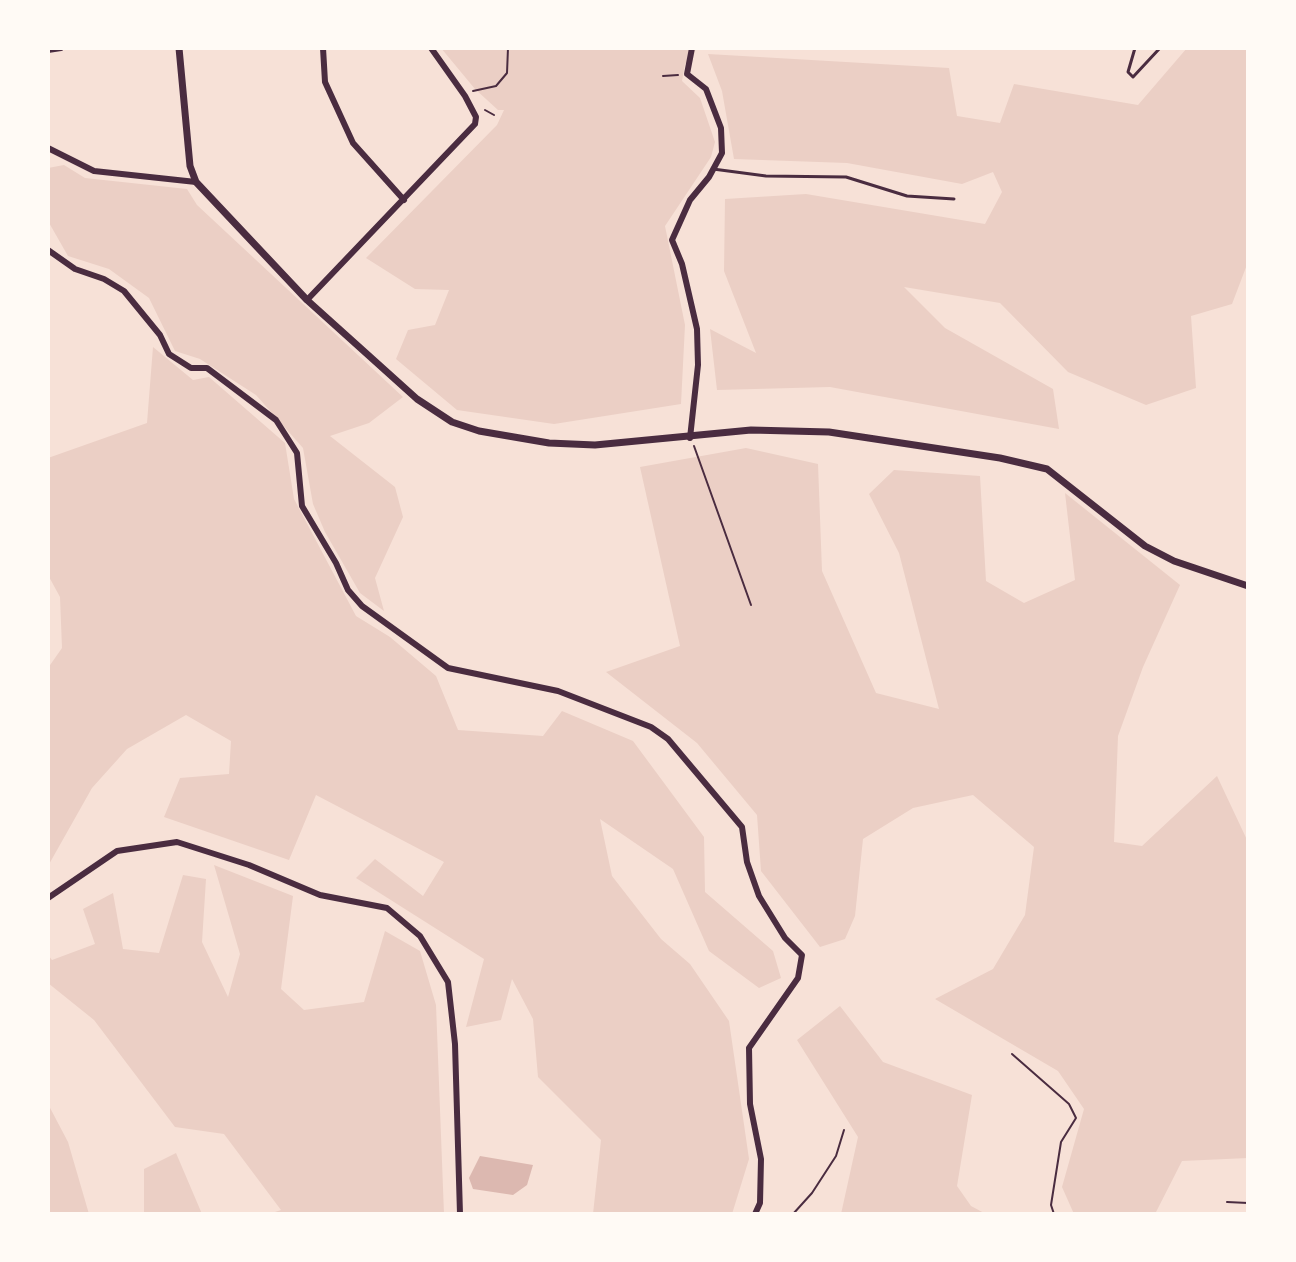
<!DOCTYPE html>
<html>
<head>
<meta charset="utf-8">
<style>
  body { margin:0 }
  #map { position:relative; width:1296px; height:1262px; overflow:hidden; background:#f7e1d7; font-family:Rubik,sans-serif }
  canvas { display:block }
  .frame { position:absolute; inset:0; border:50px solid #fffaf5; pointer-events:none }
</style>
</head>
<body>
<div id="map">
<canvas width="1296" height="1262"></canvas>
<div class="frame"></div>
</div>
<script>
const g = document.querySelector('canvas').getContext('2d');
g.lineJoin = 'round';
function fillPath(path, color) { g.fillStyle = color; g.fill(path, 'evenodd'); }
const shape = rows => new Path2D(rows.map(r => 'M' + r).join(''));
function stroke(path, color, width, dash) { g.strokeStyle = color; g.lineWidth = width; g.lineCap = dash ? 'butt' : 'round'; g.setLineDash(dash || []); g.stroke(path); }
fillPath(shape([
  [441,48,696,48,692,62,685,64,682,81,700,98,715,142,711,157,665,226,685,325,681,404,554,424,457,410,396,359,408,330,435,325,449,290,415,289,366,258,497,125,504,110,498,110,475,89],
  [1187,48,1248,48,1248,262,1232,304,1191,316,1196,388,1146,405,1068,372,1000,303,904,287,945,328,1053,389,1059,429,830,387,717,390,710,329,756,353,724,271,725,199,806,194,985,224,1002,192,993,172,962,184,847,163,734,159,722,91,708,54,949,68,957,116,1000,123,1014,84,1138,105],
  [64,165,85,178,187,189,197,205,403,397,369,423,330,436,395,487,403,517,375,578,384,611,360,593,325,532,313,504,303,448,256,395,200,359,175,351,149,298,109,269,68,256,48,221,48,168],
  [153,347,193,380,209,377,285,443,294,499,356,616,390,637,436,676,458,730,543,736,562,711,633,741,704,837,705,892,773,951,781,978,759,988,709,951,673,869,600,819,612,876,661,939,690,964,729,1021,749,1159,732,1214,593,1214,601,1140,538,1077,533,1019,512,979,501,1020,466,1027,484,959,356,878,375,859,423,896,444,862,316,795,289,860,164,817,180,778,229,774,231,741,186,715,127,749,92,788,48,866,48,668,62,648,60,597,48,575,48,458,147,423],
  [746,448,818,464,822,571,876,693,939,709,899,553,869,494,894,470,980,476,986,581,1024,603,1075,580,1065,493,1180,585,1143,667,1118,736,1114,842,1142,846,1217,776,1248,842,1248,1158,1182,1161,1155,1214,1074,1214,1062,1187,1084,1109,1058,1071,935,999,993,969,1025,915,1034,847,973,795,913,808,863,839,855,916,845,939,820,947,761,871,757,815,697,743,606,672,680,646,640,467],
  [214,865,293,896,281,989,304,1010,364,1002,385,931,420,951,436,1005,444,1214,269,1214,281,1210,224,1134,175,1127,94,1020,48,983,48,955,52,960,95,944,83,909,113,893,123,949,159,953,183,875,206,879,202,942,228,997,240,954],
  [840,1006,883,1062,972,1095,957,1186,971,1206,986,1214,841,1214,858,1137,797,1040],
  [48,1104,68,1142,89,1214,48,1214],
  [176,1153,202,1214,144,1214,144,1169]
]), '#ebcfc5');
fillPath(shape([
  [480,1156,533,1165,527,1185,513,1195,473,1189,469,1178]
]), '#dcb8b0');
stroke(shape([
  [663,76,678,75],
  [473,91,496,86,507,73,508,48],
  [485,110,494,115],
  [694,446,751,605],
  [1012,1054,1069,1104,1076,1118,1061,1142,1051,1205,1054,1214],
  [1227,1202,1248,1203],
  [793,1214,812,1193,836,1156,844,1130]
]), '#4a2c40', 2);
stroke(shape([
  [1135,48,1128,72,1133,77,1160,48],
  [713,169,766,176,846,177,907,196,954,199]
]), '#4a2c40', 3);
stroke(shape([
  [323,48,325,82,353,143,404,200],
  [48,50,61,48],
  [48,148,94,171,196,182],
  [48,250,75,269,104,279,124,291,160,335,169,354,191,368,207,368,276,420,297,453,302,506,336,563,348,590,362,606,448,668,558,691,651,727,668,739,742,827,747,862,759,896,785,938,802,955,798,978,749,1048,750,1104,761,1159,760,1203,755,1214],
  [307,300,475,124,476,117,465,96,431,48],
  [690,438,698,365,697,329,682,264,672,240,690,200,709,177,722,153,721,128,706,89,687,74,692,48],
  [48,898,117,851,177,842,249,865,320,895,387,908,420,936,448,982,455,1044,460,1214]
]), '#4a2c40', 6);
stroke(shape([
  [179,48,190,166,196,182,307,300,417,399,452,422,479,431,549,443,595,445,751,430,829,432,1000,458,1047,469,1145,546,1174,561,1248,586]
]), '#4a2c40', 7);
</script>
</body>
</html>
